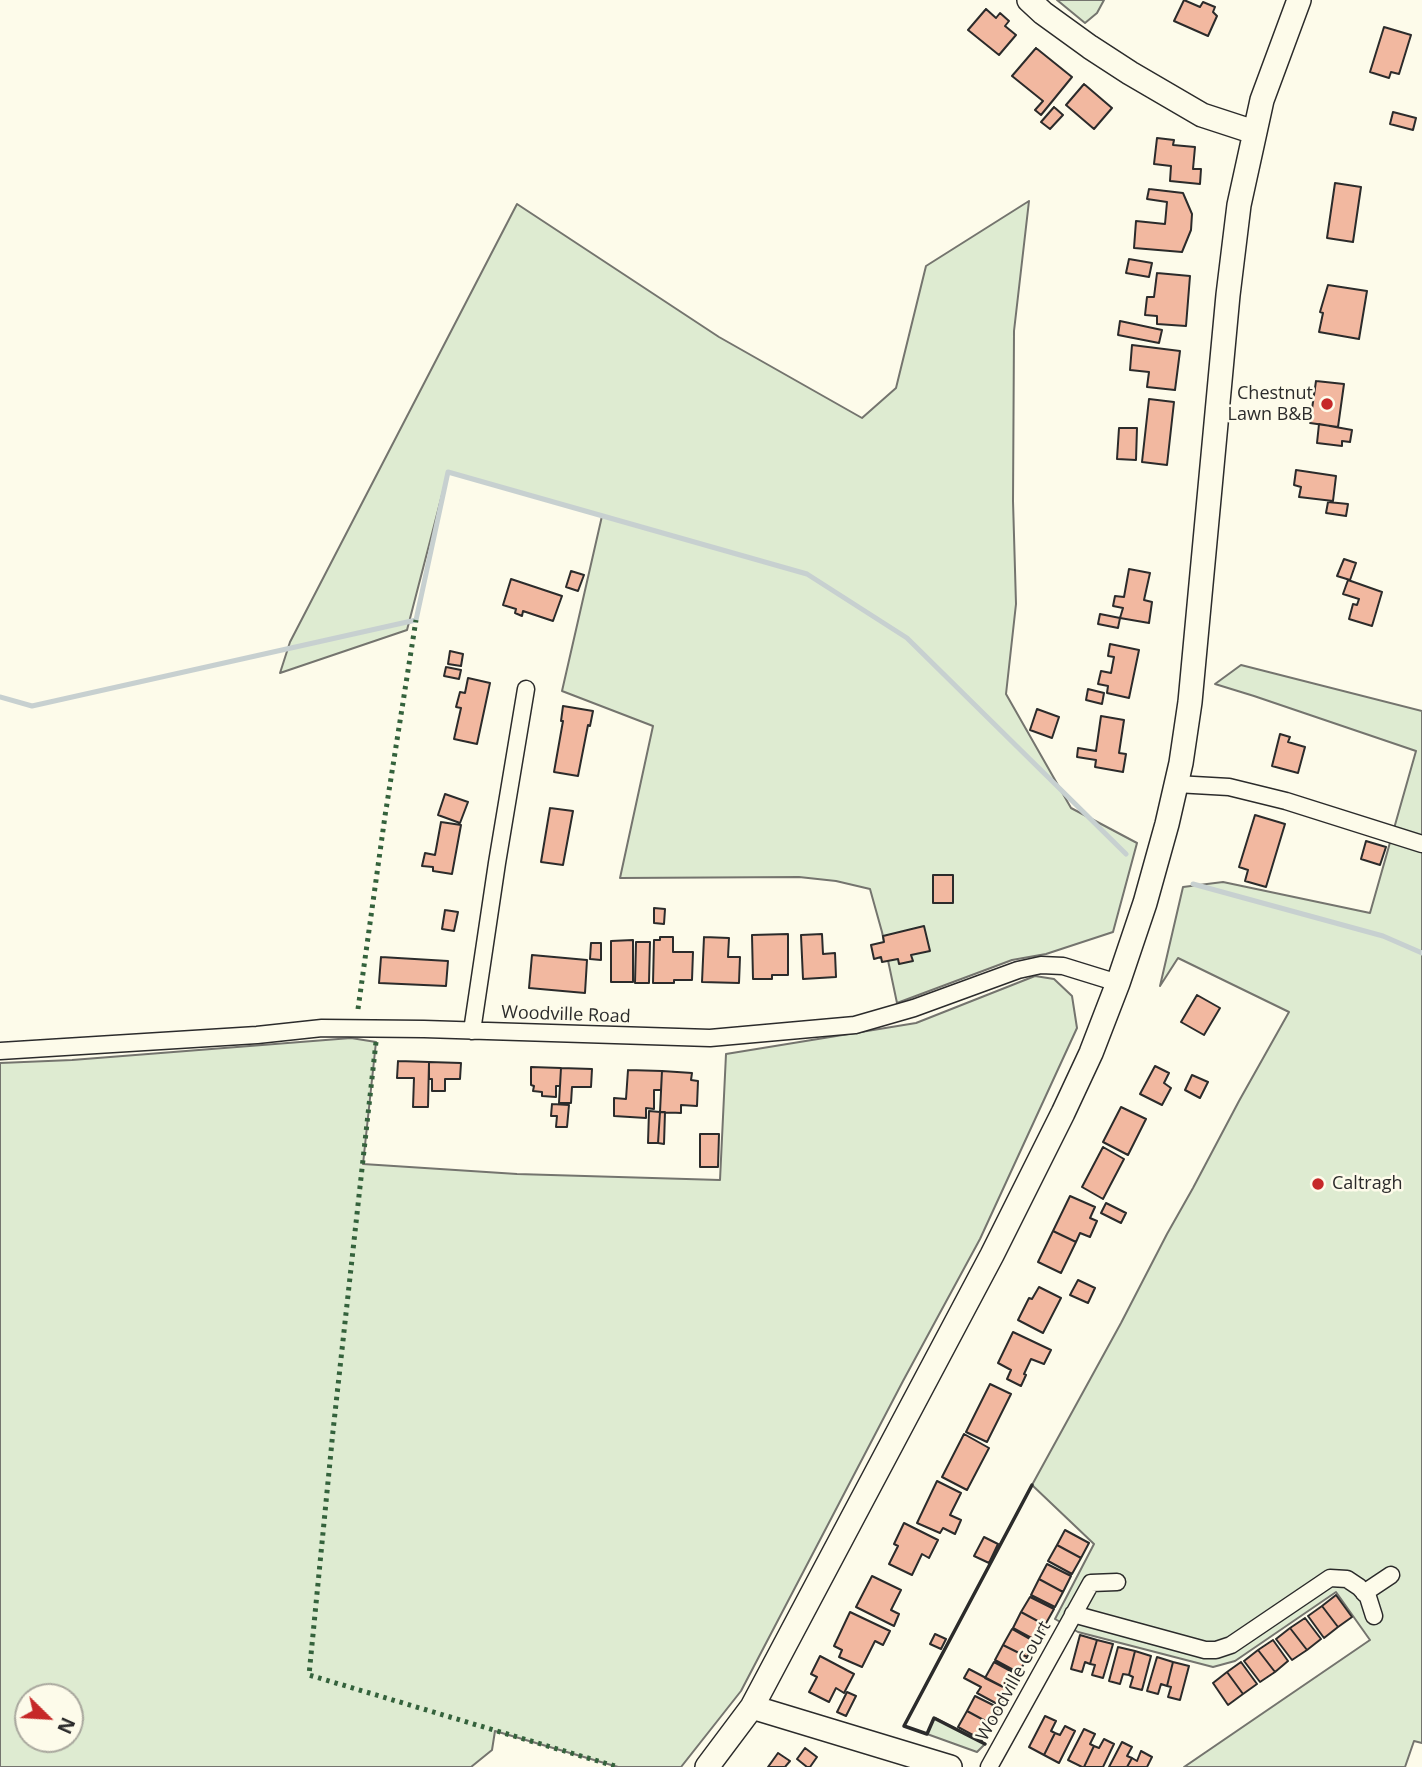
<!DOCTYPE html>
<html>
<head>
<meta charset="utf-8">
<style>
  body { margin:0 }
  #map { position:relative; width:1422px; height:1767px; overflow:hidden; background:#fdfbea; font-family:"Open Sans",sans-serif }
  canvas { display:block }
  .north { position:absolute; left:14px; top:1683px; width:70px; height:70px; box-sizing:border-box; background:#fdfbea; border:2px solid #a9a89e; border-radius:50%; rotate:114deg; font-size:19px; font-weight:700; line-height:28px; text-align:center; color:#2b2b2b }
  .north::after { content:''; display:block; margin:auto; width:24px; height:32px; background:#c62828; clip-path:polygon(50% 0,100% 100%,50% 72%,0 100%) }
</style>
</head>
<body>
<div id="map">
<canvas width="1422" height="1767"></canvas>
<div class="north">N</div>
</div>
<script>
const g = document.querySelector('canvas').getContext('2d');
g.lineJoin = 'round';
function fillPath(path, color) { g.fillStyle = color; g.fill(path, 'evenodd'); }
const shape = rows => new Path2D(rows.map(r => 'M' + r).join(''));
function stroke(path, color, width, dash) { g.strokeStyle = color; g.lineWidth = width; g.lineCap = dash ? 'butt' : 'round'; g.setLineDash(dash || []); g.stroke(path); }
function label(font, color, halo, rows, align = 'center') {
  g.font = font + ' "Open Sans",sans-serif'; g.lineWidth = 5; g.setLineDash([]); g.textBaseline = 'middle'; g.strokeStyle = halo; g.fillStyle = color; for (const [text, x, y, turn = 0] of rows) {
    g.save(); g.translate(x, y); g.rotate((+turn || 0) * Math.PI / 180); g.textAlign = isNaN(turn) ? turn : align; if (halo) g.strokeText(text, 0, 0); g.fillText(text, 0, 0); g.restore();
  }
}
const green = shape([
  [1057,0,1104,0,1097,13,1085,23,1057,0],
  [1029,201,1014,331,1013,501,1016,604,1006,694,1071,808,1137,843,1113,932,1046,954,1012,960,897,1003,882,932,870,889,836,881,799,877,620,878,653,726,562,691,602,516,448,472,407,630,280,673,290,642,517,204,719,337,862,418,896,388,926,266,1029,201],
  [1241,665,1422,711,1422,1743,1414,1741,1405,1767,1184,1767,1370,1640,1336,1592,1235,1661,1213,1667,1078,1632,1055,1619,1094,1544,1032,1485,1121,1323,1167,1234,1193,1188,1239,1101,1289,1012,1178,958,1160,986,1183,887,1223,882,1370,913,1416,751,1254,696,1215,684,1241,665],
  [1035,976,1054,979,1072,996,1077,1028,980,1239,903,1381,741,1691,681,1767,618,1767,495,1731,492,1750,471,1767,0,1767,0,1063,72,1060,351,1038,376,1042,363,1164,517,1174,720,1180,726,1054,916,1023,1035,976],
  [28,1697,70,1697,70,1739,28,1739,28,1697],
  [934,1718,935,1718,985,1744,977,1752,927,1734,934,1718]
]);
fillPath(green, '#deebd1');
stroke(green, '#74746e', 2);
stroke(shape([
  [0,697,32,706,416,620,448,472,807,574,907,638,1126,854],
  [1193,884,1383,936,1422,953]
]), '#c7d0d0', 5);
const building = shape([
  [1184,0,1200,7,1203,2,1215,7,1213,12,1217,16,1208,36,1174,21,1184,0],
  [986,9,996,18,1000,13,1009,21,1005,26,1016,35,999,55,968,30,986,9],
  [1384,27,1411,35,1399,74,1391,72,1389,78,1370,72,1384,27],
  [1036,48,1072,77,1041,115,1035,110,1043,101,1012,76,1036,48],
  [1084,84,1112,108,1094,129,1066,105,1084,84],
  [1054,107,1063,115,1050,129,1041,122,1054,107],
  [1393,112,1416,118,1413,130,1390,124,1393,112],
  [1157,138,1174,140,1173,145,1195,147,1193,169,1201,169,1200,184,1170,181,1171,166,1154,164,1157,138],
  [1335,183,1361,187,1353,242,1327,238,1335,183],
  [1149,189,1183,193,1192,214,1191,230,1182,252,1134,248,1136,221,1165,224,1167,202,1147,199,1149,189],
  [1129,259,1152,263,1149,277,1126,273,1129,259],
  [1157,273,1190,276,1186,326,1157,324,1157,316,1145,315,1147,297,1154,297,1157,273],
  [1328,285,1367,291,1359,339,1319,332,1323,313,1320,312,1328,285],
  [1120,321,1162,330,1159,343,1118,335,1120,321],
  [1132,345,1180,351,1175,390,1147,387,1149,372,1130,370,1132,345],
  [1316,381,1344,384,1338,427,1310,423,1316,381],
  [1149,399,1174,402,1167,465,1142,462,1149,399],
  [1319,424,1352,430,1350,442,1342,441,1342,446,1317,443,1319,424],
  [1119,428,1137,428,1136,460,1117,459,1119,428],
  [1296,470,1336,476,1333,501,1299,497,1301,487,1294,485,1296,470],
  [1328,502,1348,504,1346,516,1326,513,1328,502],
  [1344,559,1356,563,1350,580,1337,576,1344,559],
  [1129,569,1150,573,1144,600,1152,602,1149,623,1120,618,1123,608,1113,606,1115,596,1124,597,1129,569],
  [571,571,584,575,578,591,566,587,571,571],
  [511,579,562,596,553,621,523,611,522,616,515,613,516,609,503,605,511,579],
  [1348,580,1382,592,1372,626,1349,619,1353,604,1357,605,1359,599,1343,594,1348,580],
  [1100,614,1120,618,1118,628,1098,624,1100,614],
  [1110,644,1139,650,1129,698,1107,693,1108,686,1098,684,1101,671,1111,673,1114,657,1108,656,1110,644],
  [450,651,463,654,461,666,448,664,450,651],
  [446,667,461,670,459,679,444,676,446,667],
  [468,678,490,683,477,744,454,739,461,708,456,707,460,692,465,693,468,678],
  [1088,689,1104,693,1102,704,1086,700,1088,689],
  [563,706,593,711,590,726,588,725,578,776,554,772,563,721,561,721,563,706],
  [1037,709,1059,717,1052,738,1030,730,1037,709],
  [1101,716,1124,720,1119,753,1126,754,1123,772,1095,767,1096,760,1077,757,1078,748,1096,751,1101,716],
  [1280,734,1290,737,1288,742,1305,747,1298,773,1272,766,1280,734],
  [445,794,468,802,460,823,438,815,445,794],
  [550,808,573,811,563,865,541,862,550,808],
  [1255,815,1285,824,1266,887,1245,881,1248,870,1239,867,1255,815],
  [441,822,461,825,452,874,433,871,433,867,422,866,425,853,435,855,441,822],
  [1366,841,1386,847,1380,865,1361,859,1366,841],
  [933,875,953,875,953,903,933,903,933,875],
  [654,908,665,909,664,924,654,923,654,908],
  [445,910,458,912,454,931,442,929,445,910],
  [924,926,930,951,911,955,913,961,899,964,898,959,882,962,881,957,874,959,871,945,884,942,883,936,924,926],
  [788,934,788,975,772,975,772,979,753,979,752,935,788,934],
  [822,934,823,954,835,953,836,977,803,979,801,935,822,934],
  [660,937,673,937,673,952,693,952,692,980,674,980,674,983,653,983,654,940,660,940,660,937],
  [704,937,729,938,728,957,740,957,739,983,702,982,704,937],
  [633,940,633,982,611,982,611,941,633,940],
  [636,942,650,942,649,983,635,983,636,942],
  [591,943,601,943,601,960,590,959,591,943],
  [532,955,587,960,585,993,529,988,532,955],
  [381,957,448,961,446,986,379,983,381,957],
  [1197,995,1220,1008,1204,1035,1181,1022,1197,995],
  [398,1061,429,1062,428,1107,413,1107,414,1078,397,1078,398,1061],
  [429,1062,461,1063,460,1079,445,1079,445,1091,432,1091,432,1079,429,1079,429,1062],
  [1155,1066,1169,1073,1164,1083,1171,1088,1162,1105,1140,1094,1155,1066],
  [531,1067,561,1068,560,1086,556,1086,556,1097,542,1096,542,1092,533,1091,534,1086,531,1085,531,1067],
  [561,1068,592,1069,591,1087,572,1087,571,1103,559,1103,561,1068],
  [628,1070,662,1071,661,1090,654,1090,654,1109,646,1108,646,1118,614,1116,614,1098,626,1099,628,1070],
  [662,1071,692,1073,691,1080,698,1081,697,1106,681,1105,681,1113,660,1112,662,1071],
  [1192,1075,1208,1082,1200,1098,1185,1090,1192,1075],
  [552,1104,569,1105,567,1127,556,1127,557,1116,551,1116,552,1104],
  [1121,1107,1146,1119,1128,1155,1103,1142,1121,1107],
  [649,1111,660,1112,658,1143,648,1143,649,1111],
  [660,1112,665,1112,664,1144,658,1143,660,1112],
  [700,1134,719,1134,718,1167,700,1167,700,1134],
  [1103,1147,1124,1159,1103,1199,1082,1187,1103,1147],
  [1070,1196,1095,1207,1090,1218,1097,1221,1090,1237,1080,1233,1076,1242,1053,1231,1070,1196],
  [1106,1203,1126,1213,1121,1223,1101,1213,1106,1203],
  [1053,1231,1076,1242,1061,1273,1038,1262,1053,1231],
  [1078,1280,1095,1288,1088,1303,1070,1295,1078,1280],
  [1039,1287,1061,1298,1043,1333,1018,1320,1029,1298,1032,1299,1039,1287],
  [1013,1332,1051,1350,1044,1364,1031,1359,1024,1374,1026,1375,1021,1386,1007,1379,1011,1370,998,1363,1013,1332],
  [990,1384,1011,1394,987,1442,966,1432,990,1384],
  [964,1434,989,1448,967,1490,942,1477,964,1434],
  [937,1481,961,1493,950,1515,961,1520,955,1534,943,1528,940,1533,917,1523,937,1481],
  [904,1523,938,1540,929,1558,922,1554,912,1575,889,1564,898,1546,894,1544,904,1523],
  [1065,1530,1089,1543,1081,1558,1057,1545,1065,1530],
  [984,1537,998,1544,989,1563,974,1556,984,1537],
  [1057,1545,1081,1558,1072,1574,1048,1561,1057,1545],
  [1047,1564,1071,1576,1063,1592,1039,1579,1047,1564],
  [872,1576,901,1590,891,1610,899,1614,894,1626,856,1607,872,1576],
  [1039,1579,1063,1592,1055,1607,1031,1595,1039,1579],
  [1336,1595,1352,1617,1338,1627,1322,1606,1336,1595],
  [1030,1597,1054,1609,1045,1625,1021,1612,1030,1597],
  [1322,1606,1338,1627,1324,1638,1308,1616,1322,1606],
  [850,1612,890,1631,883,1645,875,1641,862,1667,839,1657,842,1650,834,1646,850,1612],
  [1021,1612,1045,1625,1037,1641,1013,1628,1021,1612],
  [1305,1618,1321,1639,1307,1650,1290,1628,1305,1618],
  [1290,1628,1307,1650,1292,1660,1276,1639,1290,1628],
  [1012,1629,1035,1642,1027,1657,1003,1645,1012,1629],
  [935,1634,946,1639,941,1649,930,1644,935,1634],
  [1080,1635,1097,1640,1090,1664,1085,1662,1082,1672,1071,1669,1080,1635],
  [1097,1640,1113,1644,1103,1678,1092,1675,1095,1665,1090,1664,1097,1640],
  [1273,1640,1288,1661,1275,1672,1258,1650,1273,1640],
  [1003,1645,1027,1657,1019,1673,995,1660,1003,1645],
  [1118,1647,1135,1651,1129,1675,1123,1674,1120,1684,1109,1681,1118,1647],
  [1258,1650,1275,1672,1260,1682,1244,1661,1258,1650],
  [1135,1651,1151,1656,1142,1690,1130,1687,1133,1677,1129,1675,1135,1651],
  [820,1656,854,1674,844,1693,836,1688,829,1702,809,1692,817,1677,811,1674,820,1656],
  [1157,1657,1173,1662,1167,1686,1161,1684,1158,1694,1147,1691,1157,1657],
  [994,1662,1018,1675,1009,1690,985,1678,994,1662],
  [1173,1662,1189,1666,1180,1700,1168,1697,1171,1687,1167,1686,1173,1662],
  [1241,1662,1257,1684,1243,1694,1227,1672,1241,1662],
  [969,1669,1009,1690,1001,1706,977,1693,981,1687,964,1678,969,1669],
  [1227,1672,1243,1694,1228,1705,1213,1683,1227,1672],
  [847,1692,856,1696,846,1716,837,1712,847,1692],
  [975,1696,999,1708,991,1724,967,1711,975,1696],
  [967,1711,991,1724,982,1740,958,1727,967,1711],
  [1045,1716,1056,1721,1051,1731,1055,1733,1044,1755,1029,1747,1045,1716],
  [1065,1726,1075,1731,1059,1763,1044,1755,1055,1733,1060,1735,1065,1726],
  [1084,1729,1095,1734,1090,1744,1094,1746,1084,1767,1082,1767,1068,1760,1084,1729],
  [1104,1739,1114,1744,1103,1767,1084,1767,1094,1746,1099,1748,1104,1739],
  [1122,1742,1132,1747,1127,1756,1132,1758,1127,1767,1109,1767,1122,1742],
  [805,1748,817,1757,810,1767,807,1767,797,1759,805,1748],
  [1141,1751,1152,1757,1147,1767,1127,1767,1132,1758,1137,1761,1141,1751],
  [778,1753,790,1761,785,1767,768,1767,778,1753]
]);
fillPath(building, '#f2b8a0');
stroke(building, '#2b2b2b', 2);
const street = shape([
  [1176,784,1229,787,1286,801,1422,844],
  [472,1031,497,863,526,689],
  [0,1051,257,1035,322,1028,424,1029,710,1038,855,1025,914,1008,1018,970,1041,965,1063,966,1118,983],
  [1364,1593,1391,1575],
  [1073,1614,1205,1650,1216,1650,1231,1645,1330,1578,1347,1579,1359,1587,1368,1597,1374,1616],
  [989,1767,1091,1583,1117,1582]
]);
const secondary = shape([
  [1029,0,1043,13,1090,47,1130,73,1202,115,1254,132],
  [752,1707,950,1767],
  [707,1767,752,1707,992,1255,1063,1113,1091,1053,1118,983,1145,903,1167,824,1181,763,1190,702,1228,295,1239,205,1262,100,1299,0]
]);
stroke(street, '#2b2b2b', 19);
stroke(secondary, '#2b2b2b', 26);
stroke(street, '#fdfbea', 16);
stroke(secondary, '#fdfbea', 23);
stroke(shape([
  [358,1009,385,816,416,620],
  [376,1042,333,1431,309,1675,618,1767]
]), '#34623c', 5, [3.5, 5]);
stroke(shape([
  [985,1744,934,1718,927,1734,904,1726,1032,1485]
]), '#2b2b2b', 3.5);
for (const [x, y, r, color] of [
  [1327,404,7,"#c62828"],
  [1318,1184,7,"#c62828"]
]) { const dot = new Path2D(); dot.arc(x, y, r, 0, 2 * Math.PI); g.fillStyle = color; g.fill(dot); stroke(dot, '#fdfbea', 2.5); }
label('18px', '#2b2b2b', '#fdfbea', [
  ["Chestnut",1313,394],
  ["Lawn B&B",1313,415],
  ["Caltragh",1332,1184,"left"]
], 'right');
label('18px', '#2b2b2b', '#fdfbea', [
  ["Woodville Road",566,1015,2],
  ["Woodville Court",1014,1681,-61]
]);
</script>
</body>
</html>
